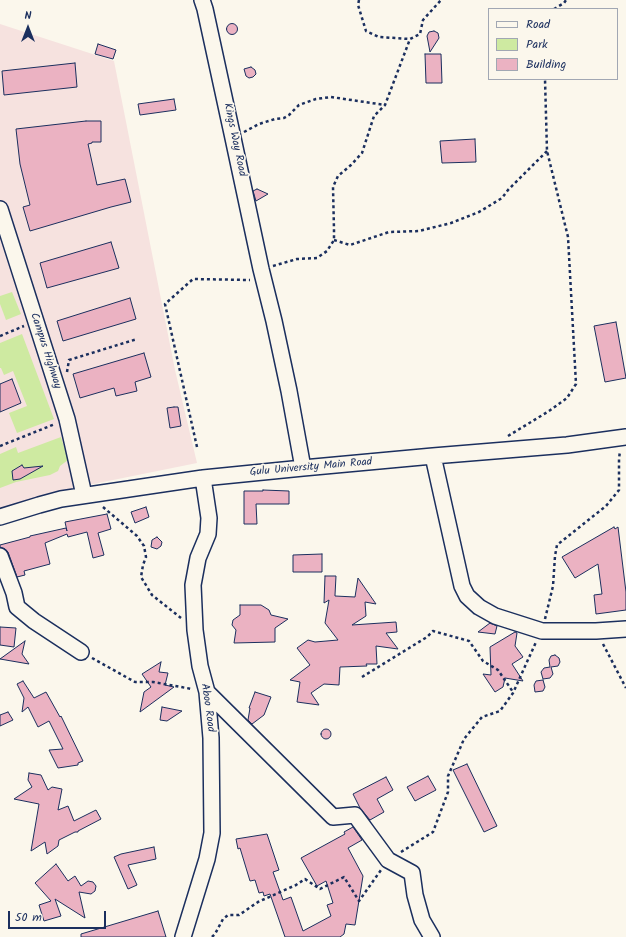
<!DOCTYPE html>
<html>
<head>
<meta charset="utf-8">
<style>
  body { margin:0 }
  #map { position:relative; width:626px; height:937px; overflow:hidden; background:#fbf7ec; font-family:Kalam,sans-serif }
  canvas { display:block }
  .legend { position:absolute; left:488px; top:8px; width:130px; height:72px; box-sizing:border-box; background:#fbf7ec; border:1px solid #a1a7b3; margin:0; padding:5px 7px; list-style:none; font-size:12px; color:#1b2f5e }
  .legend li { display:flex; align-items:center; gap:8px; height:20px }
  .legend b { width:20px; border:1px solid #a1a7b3 }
  .north { position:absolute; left:8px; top:8px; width:40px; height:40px; -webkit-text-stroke:3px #fbf7ec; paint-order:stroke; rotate:0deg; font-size:11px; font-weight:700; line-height:16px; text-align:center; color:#1b2f5e }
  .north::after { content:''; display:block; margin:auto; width:14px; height:18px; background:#1b2f5e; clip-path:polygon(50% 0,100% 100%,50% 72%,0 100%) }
  .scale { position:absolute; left:8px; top:911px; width:98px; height:18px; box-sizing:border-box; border:2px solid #1b2f5e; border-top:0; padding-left:5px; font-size:12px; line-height:14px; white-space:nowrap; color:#1b2f5e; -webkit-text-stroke:3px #fbf7ec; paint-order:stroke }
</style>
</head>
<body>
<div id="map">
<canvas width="626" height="937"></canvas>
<ul class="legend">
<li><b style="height:5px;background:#fbf7ec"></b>Road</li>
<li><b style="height:11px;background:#ceeaa1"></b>Park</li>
<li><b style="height:11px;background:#ebb2c2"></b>Building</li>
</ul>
<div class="north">N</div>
<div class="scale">50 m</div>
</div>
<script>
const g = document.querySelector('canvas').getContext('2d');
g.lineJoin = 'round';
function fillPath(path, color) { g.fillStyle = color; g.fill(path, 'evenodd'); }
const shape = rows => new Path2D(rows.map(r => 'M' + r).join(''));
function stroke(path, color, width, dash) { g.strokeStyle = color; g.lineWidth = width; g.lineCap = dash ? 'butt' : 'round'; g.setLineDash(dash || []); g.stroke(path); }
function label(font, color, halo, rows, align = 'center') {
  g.font = font + ' Kalam,sans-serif'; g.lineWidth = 3.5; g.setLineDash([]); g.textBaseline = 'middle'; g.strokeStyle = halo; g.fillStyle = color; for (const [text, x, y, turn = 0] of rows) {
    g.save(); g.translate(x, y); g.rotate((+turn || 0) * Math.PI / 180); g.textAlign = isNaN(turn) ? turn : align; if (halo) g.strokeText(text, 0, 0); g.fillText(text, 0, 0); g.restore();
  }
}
fillPath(shape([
  [0,24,114,61,175,370,197,463,49,493,0,509]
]), '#f6e2df');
fillPath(shape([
  [12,292,21,314,6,320,0,304,0,296],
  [22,334,54,419,17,433,9,413,27,406,13,371,4,375,1,368,0,368,0,343],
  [61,437,68,460,60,466,58,471,50,475,16,482,0,488,0,454,16,447,18,453]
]), '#ceeaa1');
const building = shape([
  '226.5 29a5.5 5.5 0 1 1 11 0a5.5 5.5 0 1 1-11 0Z',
  [434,31,438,33,439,38,430,52,427,36,429,32,434,31],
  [98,44,116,50,113,59,95,54,98,44],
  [425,54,441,54,442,83,426,83,425,54],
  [75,63,77,87,4,95,2,71,75,63],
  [251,67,255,70,256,74,253,77,249,78,246,76,244,69,251,67],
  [174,99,176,110,140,115,138,104,174,99],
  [86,121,101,121,101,142,92,142,92,143,88,144,97,185,125,179,131,202,111,207,30,231,23,207,30,205,20,164,16,129,86,121],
  [475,139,476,162,442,163,440,141,475,139],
  [257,189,268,194,256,201,253,191,257,189],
  [111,242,119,268,47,288,40,263,111,242],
  [130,298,136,319,63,341,57,321,130,298],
  [616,322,626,378,605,382,594,326,616,322],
  [144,353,151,377,135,382,137,391,116,396,114,388,80,398,73,374,144,353],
  [12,379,21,403,0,412,0,384,12,379],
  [174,407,178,407,181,426,170,428,167,408,174,407],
  [22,465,24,468,43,466,20,479,13,480,12,471,22,465],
  [263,490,289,491,289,504,256,504,257,524,244,524,244,491,263,491,263,490],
  [146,507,149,517,135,523,131,512,146,507],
  [107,514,111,529,98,533,104,555,93,558,87,532,68,537,67,534,45,543,50,564,24,571,25,575,17,577,8,552,5,549,0,547,0,545,30,537,30,536,66,528,67,531,65,522,107,514],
  [614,527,615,529,618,527,626,592,626,610,596,614,594,595,602,594,598,564,575,578,562,557,614,527],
  [157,537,162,542,161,546,157,549,151,547,152,540,157,537],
  [322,554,322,572,293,572,293,555,322,554],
  [325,576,336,576,335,595,335,596,355,597,358,578,376,604,365,602,366,616,352,625,396,622,397,632,386,633,398,649,376,646,377,664,366,664,367,666,340,667,339,685,324,684,311,693,319,705,297,702,300,682,290,680,310,665,297,648,308,640,315,642,338,640,325,623,329,600,324,603,325,576],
  [240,605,261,605,269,610,271,615,288,619,275,628,275,642,234,643,236,630,232,625,233,620,240,615,240,605],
  [490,623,497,626,495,634,478,632,490,623],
  [0,627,16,628,14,647,0,645,0,627],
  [515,632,517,633,515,646,523,657,512,664,523,681,505,678,503,687,495,692,483,674,491,675,490,647,515,632],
  [25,641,22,654,29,664,0,659,25,641],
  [555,655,559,658,560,662,558,666,551,667,553,674,550,678,543,679,541,672,544,668,550,667,549,660,551,656,555,655],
  [161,662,159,672,168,673,165,685,174,687,140,712,144,692,151,687,142,674,161,662],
  [543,680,545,687,543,691,535,692,534,685,536,681,543,680],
  [23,681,34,698,46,692,60,717,61,716,83,761,78,763,78,765,58,768,49,750,63,749,49,721,38,727,28,707,22,712,24,698,17,684,23,681],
  [255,692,271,697,264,715,252,724,248,720,250,708,249,708,255,692],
  [162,707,182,711,167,721,160,720,162,707],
  [8,712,13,720,0,726,0,715,8,712],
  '321 734a5 5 0 1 1 10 0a5 5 0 1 1-10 0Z',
  [467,764,497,826,484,832,453,770,467,764],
  [29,773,41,775,48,790,52,787,62,789,58,810,68,806,74,821,96,810,101,819,78,831,78,832,75,832,59,840,58,846,47,854,45,842,31,851,39,804,14,799,32,787,28,780,29,773],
  [428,776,436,790,415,801,407,787,428,776],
  [386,777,393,790,377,799,384,812,370,820,360,808,353,794,386,777],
  [353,827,362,840,348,848,363,876,355,925,346,924,344,934,340,937,285,937,270,894,264,896,263,892,259,893,255,880,250,881,240,848,238,849,236,839,267,834,279,870,273,872,283,900,291,897,303,931,331,916,327,905,333,903,326,881,317,886,301,858,345,834,344,832,353,827],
  [154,847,156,859,128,865,137,885,128,889,114,857,121,854,154,847],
  [56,864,68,881,75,876,81,886,88,881,93,882,96,886,95,891,91,894,79,892,85,918,55,899,61,916,44,921,39,905,51,901,35,883,56,864],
  [158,911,166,937,81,937,81,934,158,911]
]);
fillPath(building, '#ebb2c2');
stroke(building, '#1b2f5e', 1);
const minor = shape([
  [202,0,205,9,233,138,261,269,274,321,289,391,303,468],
  [0,209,67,419,84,495],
  [433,456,462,586,467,596,479,607,495,616,542,631,596,631,626,629],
  [0,517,39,505,61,499,203,478,303,468,433,456,567,445,626,437],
  [0,556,14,593,17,607,34,621,81,652],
  [207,692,333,817,355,815,388,860,412,873,415,895,422,920,432,937],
  [183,937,207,859,212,833,211,738,207,692,200,666,195,630,193,585,198,558,208,534,209,518,203,478]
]);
stroke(minor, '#1b2f5e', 18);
stroke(shape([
  [359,0,358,5,366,31,379,37,410,39],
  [554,9,564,3,566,0],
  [244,132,259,124,275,119,284,118,289,115,299,105,316,99,331,97,385,105],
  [334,240,350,245,389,232,419,231,451,223,479,212,502,198,508,190,547,151],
  [273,266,297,259,317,258,327,251,334,240,334,230,333,187,338,176,351,165,362,153,374,116,385,105,410,39,420,34,423,20,441,0],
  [0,336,24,326],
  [67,372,69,360,137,339],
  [508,436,549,411,567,398,576,384,568,237,547,151,545,79],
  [0,446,55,424],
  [197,447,165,304,193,279,250,280],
  [103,507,137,536,144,546,146,557,143,565,141,577,152,595,181,618],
  [545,619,553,586,555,556,557,545,606,506,619,490,619,459,620,451],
  [603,644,626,688],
  [92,658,135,682,153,682,192,689],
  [362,677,427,637,433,631,469,641,483,661,498,670,513,692],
  [401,852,433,832,448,792,448,776,464,739,482,717,500,711,513,693,536,642],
  [212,937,215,934,223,919,228,915,239,915,258,902,296,885,305,879,320,889,344,877,359,901,381,870]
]), '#1b2f5e', 2.5, [3, 3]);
stroke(minor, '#fbf7ec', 15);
label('11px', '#1b2f5e', '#fbf7ec', [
  ["Kings Way Road",234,140,78],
  ["Campus Highway",45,351,72],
  ["Gulu University Main Road",311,468,-5],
  ["Aboo Road",207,708,82]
]);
</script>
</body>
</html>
